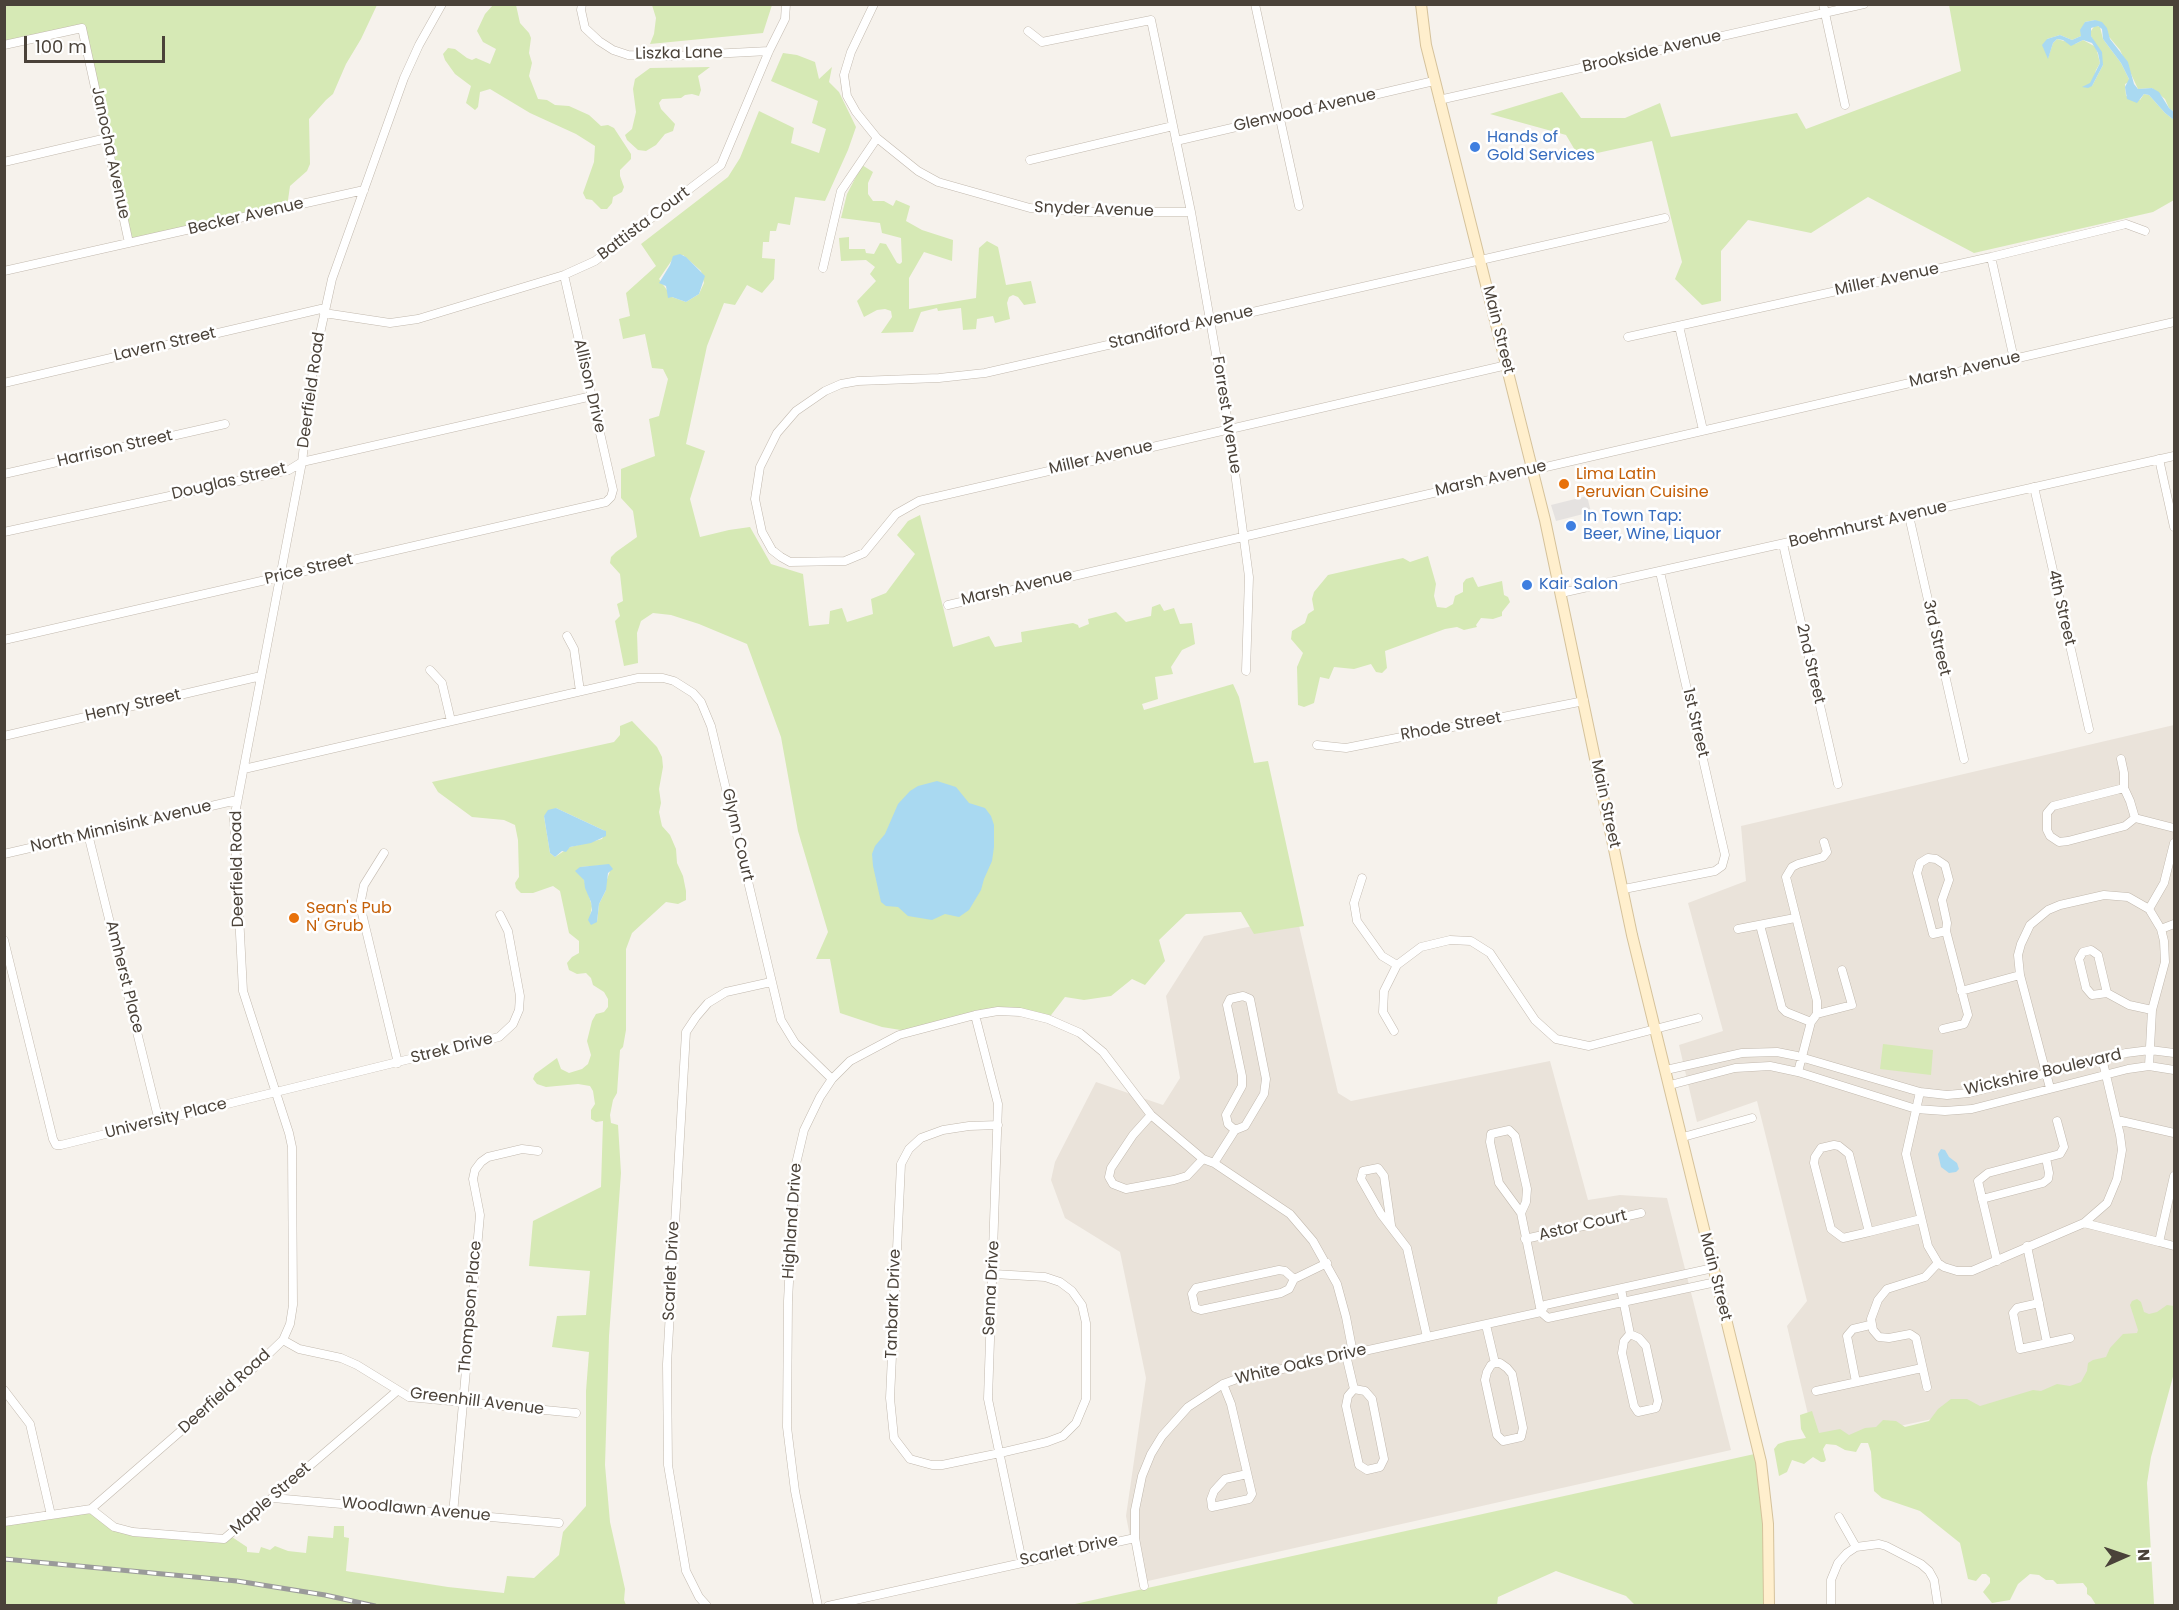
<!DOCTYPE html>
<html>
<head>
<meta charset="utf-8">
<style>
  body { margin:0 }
  #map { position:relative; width:2179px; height:1610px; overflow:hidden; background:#f6f2ec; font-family:Poppins,sans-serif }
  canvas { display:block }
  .frame { position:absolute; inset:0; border:6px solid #4a4239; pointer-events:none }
  .north { position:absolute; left:2095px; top:1526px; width:60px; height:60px; -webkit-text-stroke:4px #fff; paint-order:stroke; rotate:87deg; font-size:16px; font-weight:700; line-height:24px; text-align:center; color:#4a4239 }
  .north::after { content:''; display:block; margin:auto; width:21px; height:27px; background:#4a4239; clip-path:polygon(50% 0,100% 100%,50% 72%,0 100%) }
  .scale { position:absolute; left:24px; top:36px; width:141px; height:27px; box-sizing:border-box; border:3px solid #4a4239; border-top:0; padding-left:8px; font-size:18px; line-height:21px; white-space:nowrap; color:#4a4239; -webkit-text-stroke:4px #fff; paint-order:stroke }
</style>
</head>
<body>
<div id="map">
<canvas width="2179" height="1610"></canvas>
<div class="frame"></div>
<div class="north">N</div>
<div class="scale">100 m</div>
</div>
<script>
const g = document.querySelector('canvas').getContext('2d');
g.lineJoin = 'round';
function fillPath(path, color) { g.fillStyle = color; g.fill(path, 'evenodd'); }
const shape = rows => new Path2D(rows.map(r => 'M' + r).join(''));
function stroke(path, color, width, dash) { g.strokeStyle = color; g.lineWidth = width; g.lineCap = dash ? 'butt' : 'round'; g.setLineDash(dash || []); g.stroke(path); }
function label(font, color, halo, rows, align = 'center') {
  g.font = font + ' Poppins,sans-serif'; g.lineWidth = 5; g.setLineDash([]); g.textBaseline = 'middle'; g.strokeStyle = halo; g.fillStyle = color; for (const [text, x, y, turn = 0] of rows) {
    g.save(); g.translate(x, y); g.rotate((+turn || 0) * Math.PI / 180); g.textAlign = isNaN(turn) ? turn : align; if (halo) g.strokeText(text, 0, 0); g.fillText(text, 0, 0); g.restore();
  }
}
fillPath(shape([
  [2174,725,2174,1321,2092,1385,1815,1444,1787,1326,1807,1301,1757,1101,1697,1122,1679,1045,1723,1031,1688,903,1746,881,1741,826],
  [1297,917,1338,1093,1351,1101,1550,1061,1588,1200,1620,1195,1667,1198,1731,1450,1139,1583,1126,1516,1146,1378,1120,1252,1065,1218,1051,1180,1055,1162,1096,1082,1163,1105,1180,1078,1166,996,1204,936]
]), '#eae3da');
fillPath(shape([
  [4,5,377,5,361,39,346,64,333,94,326,100,309,119,310,164,307,171,290,186,287,207,129,243,82,28,5,45],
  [493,5,516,5,520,23,529,33,531,38,529,53,532,63,529,76,538,99,547,100,555,105,569,106,589,115,601,126,608,125,614,128,631,154,631,159,620,170,620,176,624,187,622,192,613,197,612,203,607,209,601,209,592,200,586,199,583,193,594,162,595,146,576,134,530,113,490,89,480,92,478,107,475,110,466,103,471,86,455,74,445,60,443,54,448,48,455,49,467,58,472,60,476,58,490,64,496,49,483,42,477,31,485,14],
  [652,5,652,4,772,5,763,33,650,44,654,34,656,18],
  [1949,5,2174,5,2174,112,2169,108,2165,99,2152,88,2138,89,2120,50,2095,20,2085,22,2081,36,2072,40,2060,35,2047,39,2048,58,2053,43,2057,39,2075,44,2083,40,2096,47,2100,63,2096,70,2092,86,2103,65,2094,42,2091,36,2091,31,2095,25,2100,27,2103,39,2121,63,2129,79,2129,82,2125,84,2126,96,2140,100,2144,94,2149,95,2165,113,2173,119,2174,200,2153,212,1974,253,1868,197,1811,233,1748,220,1721,251,1721,301,1702,305,1675,279,1682,262,1652,141,1579,157,1566,135,1490,114,1562,92,1581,118,1625,118,1660,103,1671,137,1797,113,1806,129,1961,71],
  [783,53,797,55,815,62,819,79,832,67,829,82,839,92,856,127,848,150,825,201,795,197,790,225,778,223,776,231,770,231,769,242,763,242,762,258,775,259,774,279,762,293,747,285,735,305,724,303,707,346,686,444,705,451,690,499,700,537,729,530,750,527,771,564,803,574,809,626,829,624,830,611,842,608,847,622,873,614,871,599,886,593,915,554,897,535,908,521,920,515,953,647,989,636,995,647,1022,642,1021,632,1073,623,1078,625,1079,628,1089,624,1088,619,1116,612,1126,622,1151,616,1152,607,1160,604,1164,611,1174,608,1180,624,1192,623,1195,644,1182,650,1171,667,1173,674,1155,677,1158,699,1142,704,1144,710,1233,684,1239,697,1254,763,1268,761,1304,926,1254,934,1241,912,1186,914,1159,940,1165,961,1145,985,1132,979,1111,996,1084,1000,1065,997,1048,1019,998,1011,913,1032,882,1027,840,1013,830,959,816,959,828,932,798,831,781,737,747,644,699,624,671,615,653,613,641,621,637,633,638,663,624,666,615,621,620,616,617,604,623,601,620,574,610,563,611,557,616,552,637,537,633,511,621,498,621,469,655,456,649,419,659,416,668,379,663,369,652,368,645,334,623,339,619,319,630,316,626,293,656,266,641,244,728,177,740,158,759,111,794,128,791,143,819,153,826,129,812,123,818,101,771,81],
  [683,255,701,271,704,283,699,294,686,302,672,297,659,279,672,260],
  [710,67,698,76,701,90,699,96,692,94,685,95,681,98,662,99,659,103,661,109,675,124,673,131,665,134,656,145,646,151,638,150,627,140,625,135,632,129,636,112,633,89,635,79,650,68],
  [862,165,873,172,868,183,868,194,873,201,884,201,893,206,896,200,910,206,906,221,922,230,953,240,952,261,924,252,909,278,909,309,976,298,979,248,987,241,998,247,1006,285,1031,281,1036,303,1024,305,1018,297,1013,295,1009,297,1007,303,1010,319,995,323,993,316,977,319,976,329,963,330,961,308,938,311,937,308,921,312,913,332,881,333,892,317,891,311,885,309,877,310,864,317,857,301,876,281,870,274,875,267,866,260,841,261,839,238,849,237,849,249,865,249,866,253,874,254,880,243,886,244,897,263,900,264,902,262,901,238,882,233,880,223,841,218,847,194],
  [1428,556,1436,584,1434,596,1437,607,1446,608,1453,604,1455,596,1463,592,1463,583,1466,579,1473,577,1478,587,1502,581,1504,595,1508,597,1510,602,1502,612,1502,616,1493,619,1481,618,1476,625,1477,627,1464,630,1457,627,1445,629,1385,651,1387,668,1382,673,1376,672,1371,664,1354,669,1334,667,1329,679,1320,677,1314,703,1304,707,1298,705,1297,667,1303,653,1291,639,1292,631,1305,623,1308,614,1314,610,1312,599,1314,592,1328,575,1403,558,1410,562],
  [632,721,657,747,662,757,663,767,659,789,661,803,659,812,662,826,670,835,676,849,677,863,683,876,686,891,686,900,678,904,666,902,632,933,626,949,626,1030,623,1047,620,1050,617,1093,613,1100,610,1115,611,1123,618,1125,621,1173,609,1336,605,1465,610,1522,625,1589,624,1600,626,1605,5,1605,4,1522,91,1509,114,1527,217,1540,229,1535,247,1547,247,1552,259,1553,261,1547,270,1550,275,1546,288,1551,306,1553,308,1536,333,1538,334,1526,344,1526,344,1537,349,1538,346,1571,448,1587,504,1593,507,1576,534,1578,559,1555,563,1532,586,1506,586,1391,589,1352,552,1347,557,1316,586,1315,590,1271,529,1266,533,1221,601,1187,603,1121,596,1122,591,1119,591,1110,595,1104,593,1091,590,1086,578,1084,546,1087,537,1084,533,1079,535,1074,557,1058,561,1069,569,1073,582,1069,588,1064,591,1055,587,1041,592,1021,596,1014,604,1012,608,1007,608,999,604,992,593,985,591,978,586,973,577,974,569,970,567,963,572,957,579,953,579,941,569,933,560,891,553,886,533,893,521,893,516,888,515,883,519,877,518,840,515,825,504,820,472,817,438,792,432,782,614,742,620,735,620,726],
  [556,808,603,830,606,832,602,839,570,847,555,857,550,853,544,816],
  [609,865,610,871,606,882,606,890,599,904,597,922,590,917,592,906,580,867],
  [1883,1044,1933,1050,1931,1075,1880,1069],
  [2137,1299,2141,1302,2144,1312,2149,1314,2157,1312,2167,1305,2174,1306,2174,1373,2151,1457,2147,1483,2154,1604,2096,1605,2091,1597,2087,1594,2087,1588,2083,1583,2057,1584,2053,1580,2046,1580,2039,1575,2030,1574,2018,1584,2010,1600,1992,1603,1983,1592,1990,1583,1990,1578,1986,1574,1982,1574,1976,1581,1968,1579,1960,1543,1920,1511,1882,1498,1874,1491,1871,1452,1868,1443,1861,1443,1856,1452,1845,1450,1836,1445,1826,1444,1823,1449,1826,1460,1824,1462,1821,1462,1813,1457,1804,1464,1792,1460,1787,1472,1779,1476,1774,1449,1778,1444,1787,1441,1806,1438,1801,1429,1800,1415,1812,1411,1819,1433,1840,1429,1849,1435,1865,1428,1876,1427,1883,1420,1896,1421,1905,1427,1929,1421,1938,1409,1951,1399,1967,1399,1980,1406,2033,1390,2041,1391,2057,1384,2070,1386,2081,1382,2087,1371,2088,1363,2093,1360,2106,1357,2110,1348,2123,1334,2137,1333,2138,1330,2130,1305,2132,1301],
  [1759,1453,1769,1605,1635,1605,1626,1596,1556,1571,1498,1597,1497,1605,1066,1606]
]), '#d6e9b5');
fillPath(shape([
  [1587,496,1591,512,1556,521,1551,505]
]), '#e5e2e0');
fillPath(shape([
  [2095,20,2102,22,2107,28,2110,39,2128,62,2134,84,2138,89,2152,88,2159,92,2169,108,2174,112,2174,120,2165,113,2149,95,2144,94,2137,103,2127,99,2125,87,2129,79,2121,63,2103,39,2102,29,2098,26,2091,28,2091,36,2102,52,2103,65,2092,86,2088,88,2082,87,2090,83,2100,63,2098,53,2092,43,2083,40,2071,46,2063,40,2057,39,2053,43,2048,59,2042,45,2047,39,2060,35,2072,40,2081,36,2080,30,2085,22],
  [680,254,686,257,705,276,699,294,686,302,672,297,668,298,666,286,659,283,670,265,673,256],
  [937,781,956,787,969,803,985,808,991,816,994,825,994,847,992,861,984,879,981,890,969,910,959,917,945,914,932,920,908,916,898,907,886,906,881,902,873,866,872,854,875,846,885,834,898,804,910,791,918,786],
  [556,808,603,830,606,831,606,836,591,843,570,847,566,852,562,851,555,857,550,853,544,816,548,810],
  [609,864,613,869,608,873,606,890,599,904,597,922,591,925,588,920,592,910,591,902,585,888,584,880,575,871,580,867],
  [1941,1149,1945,1150,1949,1157,1957,1163,1959,1169,1956,1172,1949,1173,1941,1167,1938,1154]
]), '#a9d9f1');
const minor = shape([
  [582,4,581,10,585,28,599,41,613,50,628,55,672,56,769,51],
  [874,4,851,52,844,75,847,96,856,112,877,138,918,171,938,182,1030,208,1085,212,1191,212],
  [1255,4,1299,206],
  [1823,4,1845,105],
  [1028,31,1042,42,1151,20,1191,212,1229,428,1249,577,1246,671],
  [4,45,82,28,129,243],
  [1439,100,1864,4],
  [1176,141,1434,81],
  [1030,160,1173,126],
  [4,162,107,138],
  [1991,257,2014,359],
  [823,268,841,191,877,138],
  [4,271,364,190],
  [324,313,390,323,418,319,564,275,595,261,721,165,769,51,785,19,786,4],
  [1679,326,1703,430],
  [1628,337,1991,257,2126,224,2145,231],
  [1507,365,919,501,896,514,864,553,845,561,790,562,781,557,772,550,762,532,755,499,760,467,777,433,796,411,825,391,841,384,858,381,939,378,985,373,1665,218],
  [4,383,325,308],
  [2159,459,2174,527],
  [4,474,225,424],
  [2034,487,2089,729],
  [1909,516,1964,759],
  [4,532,289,470,302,462,592,396],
  [1783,544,1838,784],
  [1561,593,2174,456],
  [948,605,2174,322],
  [567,636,574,649,580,691],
  [4,640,606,502,611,497,613,490,564,275],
  [430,670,442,683,451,721],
  [4,736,261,676],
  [1317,745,1346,748,1584,701],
  [2121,759,2124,773,2124,788,2130,801,2135,818,2174,828],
  [244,769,638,678,663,678,674,681,693,693,701,702,711,726,781,1020,795,1043,832,1079],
  [2124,788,2053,806,2047,813,2047,830,2050,836,2059,842,2068,841,2125,826,2135,818],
  [88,834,159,1121],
  [384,853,364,885,360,905,398,1063],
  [4,854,237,800],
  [1362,878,1354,903,1357,921,1382,956,1397,965],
  [1624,889,1715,871,1722,866,1725,855,1660,572],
  [2149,909,2164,883,2174,843],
  [1760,925,1782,1008,1786,1012,1811,1022],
  [1738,929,1795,918],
  [2161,929,2174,924],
  [4,940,53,1139,56,1145,61,1145,499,1037,513,1024,519,1010,520,996,508,931,500,915],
  [1961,991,2020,975],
  [2107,993,2092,995,2086,988,2079,959,2083,952,2091,950,2098,955,2107,993,2129,1005,2152,1010],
  [1817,1014,1852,1005,1842,970],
  [975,1015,998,1104,988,1399,1022,1561],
  [1943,1029,1964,1024,1968,1015,1946,931,1947,923,1942,900,1949,880,1945,865,1936,859,1928,858,1920,863,1917,873,1933,934,1946,931],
  [1394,1031,1383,1012,1384,991,1397,965,1421,947,1450,940,1471,941,1490,953,1535,1020,1556,1039,1589,1046,1698,1018],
  [1666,1070,1742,1053,1777,1052,1797,1056,1920,1092,1947,1095,1969,1093,2126,1053,2150,1050,2174,1053],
  [1798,1072,1811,1022,1817,1014,1817,1001,1786,877,1792,867,1798,864,1823,857,1827,852,1824,842],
  [1670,1085,1735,1068,1770,1066,1798,1072,1916,1109,1945,1111,1972,1109,2128,1069,2149,1066,2174,1070],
  [2050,1088,2020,975,2018,955,2021,944,2030,925,2048,910,2060,905,2104,895,2128,897,2149,909,2161,929,2164,941,2165,962,2152,1010,2149,1066],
  [1920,1092,1906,1154,1928,1246,1938,1263,1944,1267,1957,1271,1972,1271,2084,1223,2107,1203,2117,1179,2122,1150,2120,1135,2102,1058],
  [1151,1115,1133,1135,1111,1168,1109,1177,1113,1184,1126,1189,1174,1180,1187,1176,1203,1159],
  [2117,1120,2174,1133],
  [1683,1137,1752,1118],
  [1214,1163,1235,1130,1245,1126,1264,1094,1266,1079,1250,999,1243,996,1230,999,1227,1005,1242,1076,1242,1086,1226,1115,1228,1124,1235,1130],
  [1982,1199,2043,1183,2048,1179,2049,1173,2046,1158],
  [2084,1223,2159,1242,2174,1176],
  [1391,1225,1384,1176,1378,1168,1363,1171,1361,1179,1381,1214,1407,1248,1427,1337],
  [1869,1232,1843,1238,1831,1229,1814,1163,1815,1157,1821,1148,1834,1145,1839,1146,1849,1154,1869,1232,1921,1219],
  [1525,1239,1641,1213],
  [2159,1242,2174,1246],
  [2027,1246,2047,1343],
  [1997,1261,1978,1181,1988,1173,2060,1154,2064,1147,2057,1121],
  [1713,1268,1545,1305,1541,1312,1548,1318,1716,1282],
  [994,1274,1045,1277,1060,1282,1072,1291,1082,1305,1086,1323,1086,1399,1076,1423,1063,1436,1047,1442,1000,1453,942,1465,932,1465,910,1459,894,1438,890,1398,901,1164,909,1149,921,1138,943,1130,969,1126,998,1125],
  [1294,1279,1289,1289,1281,1293,1201,1310,1195,1308,1192,1294,1196,1288,1279,1270,1285,1271,1294,1279,1327,1263],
  [1621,1289,1630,1334,1639,1338,1646,1346,1658,1401,1656,1408,1638,1412,1634,1406,1622,1353,1624,1341,1630,1334],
  [2039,1303,2017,1308,2013,1313,2020,1349,2070,1338],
  [1486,1325,1495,1363,1500,1363,1507,1368,1512,1374,1523,1428,1521,1437,1503,1441,1497,1435,1485,1380,1487,1372,1491,1365,1495,1363],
  [283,1340,299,1349,341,1358,357,1365,409,1397,576,1413],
  [1346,1355,1354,1389,1348,1396,1346,1406,1359,1465,1367,1470,1380,1467,1384,1459,1372,1399,1365,1391,1354,1389],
  [1856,1382,1847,1336,1853,1329,1870,1325],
  [1223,1384,1231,1404,1252,1494,1249,1499,1212,1507,1211,1499,1214,1491,1225,1479,1247,1474],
  [1927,1387,1916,1338,1910,1334,1889,1338,1879,1337,1873,1330,1871,1319,1878,1300,1887,1289,1925,1277,1938,1263],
  [4,1390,30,1424,51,1515],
  [1816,1391,1922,1368],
  [273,1498,559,1523],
  [91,1509,114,1527,133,1532,224,1539,397,1391],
  [453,1514,480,1215,473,1179,475,1170,481,1162,488,1157,522,1149,538,1151],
  [1839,1517,1856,1547],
  [4,1522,91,1509,258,1364,283,1340,290,1324,293,1305,292,1147,289,1133,243,991,234,819,302,462,314,361,332,279,404,78,419,45,442,4],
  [1144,1586,1135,1538,1135,1510,1142,1476,1151,1454,1162,1436,1188,1407,1223,1384,1237,1379,1541,1312,1521,1213,1499,1183,1490,1142,1491,1134,1509,1130,1515,1136,1527,1189,1526,1202,1521,1213],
  [707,1606,699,1597,686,1571,668,1465,667,1364,686,1032,696,1017,708,1003,726,992,771,982],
  [818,1606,795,1491,787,1427,788,1301,795,1168,804,1130,820,1097,832,1079,850,1061,899,1035,975,1015,998,1011,1020,1012,1048,1019,1080,1033,1103,1052,1151,1115,1203,1159,1214,1163,1290,1214,1313,1241,1337,1284,1346,1317,1353,1353],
  [828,1606,1135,1538],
  [1831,1606,1831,1580,1838,1563,1847,1553,1856,1547,1879,1544,1886,1546,1921,1564,1929,1571,1934,1580,1938,1606]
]);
const secondary = shape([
  [1421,4,1426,45,1545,520,1632,935,1761,1462,1768,1524,1769,1606]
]);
stroke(minor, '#c2b9ae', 9);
stroke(secondary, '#d5c29b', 12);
stroke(minor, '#fff', 8);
stroke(secondary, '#ffefcd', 10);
const rail = shape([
  [4,1559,237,1581,325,1595,375,1606]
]);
stroke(rail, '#9a9a9a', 5);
stroke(rail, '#fff', 3, [9]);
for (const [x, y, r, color] of [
  [1475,147,6,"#3f7fe0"],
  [1564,484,6,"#e8710a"],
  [1571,526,6,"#3f7fe0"],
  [1527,585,6,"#3f7fe0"],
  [294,918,6,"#e8710a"]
]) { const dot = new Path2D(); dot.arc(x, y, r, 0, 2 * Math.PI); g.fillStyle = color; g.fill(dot); stroke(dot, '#fff', 2); }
label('16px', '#4a4239', '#fff', [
  ["Brookside Avenue",1652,52,-13],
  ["Liszka Lane",679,54,-1],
  ["Glenwood Avenue",1305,111,-13],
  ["Janocha Avenue",110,153,78],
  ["Snyder Avenue",1094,210,2],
  ["Becker Avenue",246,217,-13],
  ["Battista Court",644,224,-37],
  ["Miller Avenue",1887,280,-12],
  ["Standiford Avenue",1181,328,-13],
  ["Main Street",1498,330,76],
  ["Lavern Street",165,345,-13],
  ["Marsh Avenue",1965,370,-13],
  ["Allison Drive",589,386,77],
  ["Deerfield Road",312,390,-82],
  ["Forrest Avenue",1226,415,81],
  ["Harrison Street",115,449,-13],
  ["Miller Avenue",1101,458,-13],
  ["Marsh Avenue",1491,479,-13],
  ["Douglas Street",229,482,-13],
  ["Boehmhurst Avenue",1868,525,-13],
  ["Price Street",309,570,-13],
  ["Marsh Avenue",1017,588,-13],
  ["4th Street",2061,608,77],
  ["3rd Street",1936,638,77],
  ["2nd Street",1810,664,77],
  ["Henry Street",133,706,-13],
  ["1st Street",1695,723,77],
  ["Rhode Street",1451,727,-10],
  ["Main Street",1605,804,78],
  ["North Minnisink Avenue",121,827,-13],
  ["Glynn Court",737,835,77],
  ["Deerfield Road",238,869,-91],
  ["Amherst Place",124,977,76],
  ["Strek Drive",452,1049,-14],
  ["Wickshire Boulevard",2043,1073,-13],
  ["University Place",166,1119,-14],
  ["Highland Drive",793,1221,-86],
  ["Astor Court",1583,1226,-13],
  ["Scarlet Drive",672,1271,-87],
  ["Main Street",1715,1277,76],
  ["Senna Drive",992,1288,-87],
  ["Tanbark Drive",894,1304,-88],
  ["Thompson Place",471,1307,-85],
  ["White Oaks Drive",1301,1365,-13],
  ["Deerfield Road",225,1392,-42],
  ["Greenhill Avenue",477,1402,7],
  ["Maple Street",271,1499,-41],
  ["Woodlawn Avenue",416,1510,5],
  ["Scarlet Drive",1069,1551,-12]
]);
label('16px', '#366cbe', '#fff', [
  ["Hands of",1487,138],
  ["Gold Services",1487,156],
  ["In Town Tap:",1583,517],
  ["Beer, Wine, Liquor",1583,535],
  ["Kair Salon",1539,585]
], 'left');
label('16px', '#c56008', '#fff', [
  ["Lima Latin",1576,475],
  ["Peruvian Cuisine",1576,493],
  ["Sean's Pub",306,909],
  ["N' Grub",306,927]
], 'left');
</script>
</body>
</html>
